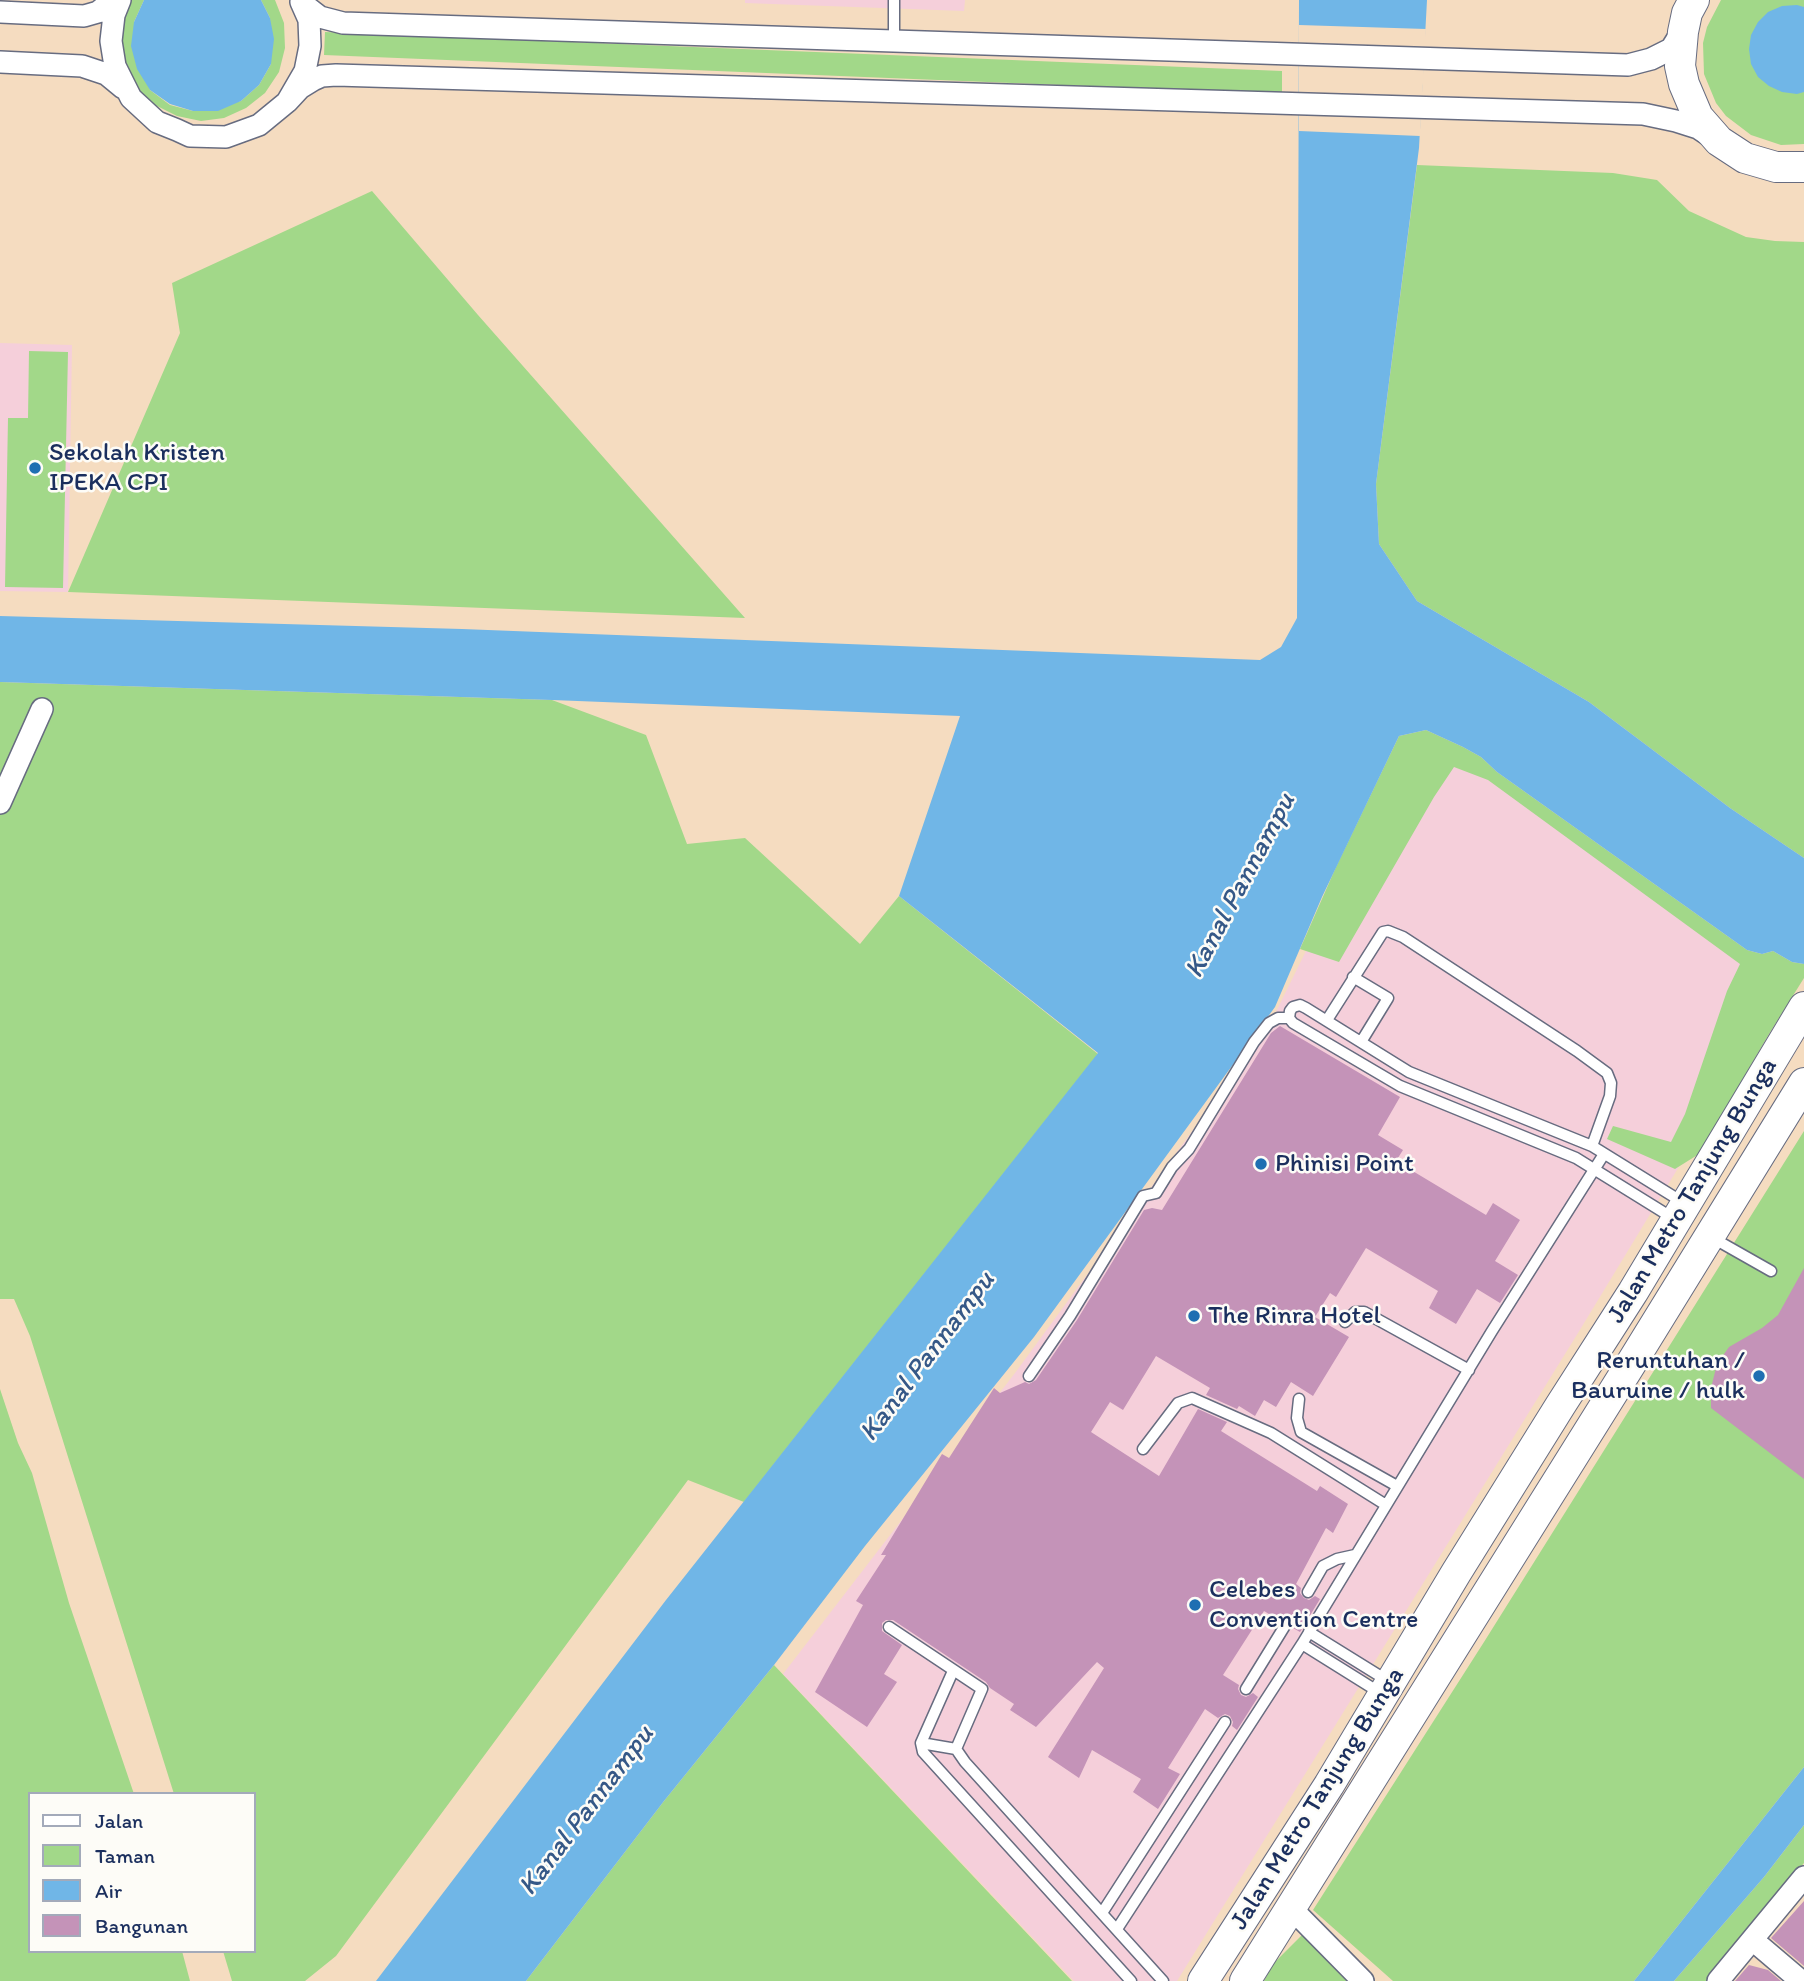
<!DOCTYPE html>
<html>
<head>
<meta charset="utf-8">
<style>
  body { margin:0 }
  #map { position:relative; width:1804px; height:1981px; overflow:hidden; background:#f5dcc0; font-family:Itim,sans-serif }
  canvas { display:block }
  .legend { position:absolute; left:28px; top:1792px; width:228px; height:161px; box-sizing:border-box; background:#fdfcf7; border:2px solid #a3aaba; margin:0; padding:9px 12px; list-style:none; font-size:21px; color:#1b2f5e }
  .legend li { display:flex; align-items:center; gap:14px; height:35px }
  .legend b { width:35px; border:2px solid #a3aaba }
</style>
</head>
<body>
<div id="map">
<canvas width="1804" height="1981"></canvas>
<ul class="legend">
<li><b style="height:9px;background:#fff"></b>Jalan</li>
<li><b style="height:19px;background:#a2d889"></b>Taman</li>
<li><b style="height:19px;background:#70b6e7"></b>Air</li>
<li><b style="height:19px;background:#c493b8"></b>Bangunan</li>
</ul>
</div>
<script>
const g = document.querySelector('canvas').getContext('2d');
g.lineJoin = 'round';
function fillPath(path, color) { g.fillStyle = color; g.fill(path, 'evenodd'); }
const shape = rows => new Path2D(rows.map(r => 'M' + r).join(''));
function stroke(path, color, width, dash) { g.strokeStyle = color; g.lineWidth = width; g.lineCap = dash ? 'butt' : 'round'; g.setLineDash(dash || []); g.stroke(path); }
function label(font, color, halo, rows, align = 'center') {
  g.font = font + ' Itim,sans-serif'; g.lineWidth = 5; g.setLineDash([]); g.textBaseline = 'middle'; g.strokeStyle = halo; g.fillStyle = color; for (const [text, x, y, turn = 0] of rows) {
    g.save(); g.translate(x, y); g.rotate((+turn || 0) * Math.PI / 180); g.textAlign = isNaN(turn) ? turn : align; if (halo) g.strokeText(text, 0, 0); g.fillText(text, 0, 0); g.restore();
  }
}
fillPath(shape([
  [745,0,965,0,964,11,745,3],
  [0,343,72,345,68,592,0,591],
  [1445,746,1783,978,1723,1094,1578,1333,1177,1981,1074,1981,783,1674,1015,1373,1268,1028,1377,807]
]), '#f5cfda');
fillPath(shape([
  [131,0,144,0,134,22,150,90,170,105,193,111,241,101,259,85,271,64,270,18,261,0,275,0,284,23,285,48,279,72,265,93,246,108,224,118,201,121,177,116,155,105,138,89,127,68,121,45,123,21],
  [1721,0,1804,0,1804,144,1781,145,1751,135,1726,116,1716,103,1704,74,1703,43,1707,27],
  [325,32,1282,71,1282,94,324,55],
  [1417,165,1613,173,1657,180,1689,211,1746,237,1775,241,1804,242,1804,858,1730,808,1589,702,1417,601,1379,544,1376,484],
  [372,191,478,315,745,618,68,592,180,333,172,283],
  [29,351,68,352,63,588,5,587,8,418,28,418],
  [0,682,552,700,646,735,687,844,745,838,860,944,899,896,1098,1054,744,1502,688,1480,336,1956,305,1981,232,1981,223,1951,254,1951,254,1794,174,1794,30,1336,14,1299,0,1299],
  [1426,730,1463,747,1481,757,1497,772,1747,950,1762,954,1773,951,1792,962,1804,964,1804,978,1769,1034,1699,1154,1675,1169,1607,1139,1613,1126,1671,1142,1685,1114,1727,991,1740,964,1488,780,1454,767,1434,797,1339,962,1300,949,1336,867,1399,736],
  [1804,1131,1804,1767,1634,1981,1393,1981,1313,1910,1484,1642],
  [0,1389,18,1443,32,1473,69,1603,134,1794,30,1794,30,1951,182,1951,190,1981,0,1981],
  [774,1665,1072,1981,526,1981,664,1801],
  [1804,1825,1804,1863,1709,1981,1674,1981,1764,1877],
  [1303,1934,1348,1981,1264,1981,1273,1964]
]), '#a2d889');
fillPath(shape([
  [144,0,261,0,270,18,274,39,271,64,259,85,241,101,218,111,193,111,170,104,150,90,137,69,131,46,134,22],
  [1299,0,1427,0,1419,148,1376,484,1379,544,1417,601,1589,702,1730,808,1804,858,1804,964,1792,962,1773,951,1762,954,1747,950,1497,772,1481,757,1463,747,1426,730,1399,736,1322,897,1275,1007,1034,1337,865,1546,774,1665,664,1801,526,1981,376,1981,666,1600,1098,1053,899,896,960,716,552,700,0,682,0,616,462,629,1260,660,1281,647,1297,618],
  [1797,5,1804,7,1804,92,1797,94,1782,92,1769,86,1758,77,1751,64,1749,49,1751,35,1758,22,1768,12,1782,6],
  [1804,1767,1804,1825,1764,1877,1674,1981,1634,1981]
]), '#70b6e7');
fillPath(shape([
  [1299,25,1426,29,1420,136,1299,131]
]), '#f5dcc0');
fillPath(shape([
  [1280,1026,1400,1097,1378,1135,1403,1150,1396,1161,1486,1215,1493,1203,1520,1220,1495,1261,1518,1275,1500,1303,1477,1289,1456,1324,1429,1308,1438,1291,1366,1248,1336,1297,1330,1293,1315,1317,1349,1337,1313,1396,1291,1382,1276,1407,1264,1400,1255,1416,1239,1406,1237,1409,1206,1395,1210,1388,1156,1356,1123,1410,1110,1402,1091,1432,1159,1476,1198,1409,1227,1422,1221,1431,1317,1491,1320,1486,1348,1504,1333,1533,1326,1528,1296,1584,1301,1588,1300,1593,1304,1598,1309,1600,1315,1596,1320,1599,1300,1632,1293,1628,1293,1621,1290,1617,1283,1617,1279,1620,1264,1611,1223,1675,1239,1685,1238,1689,1241,1695,1246,1697,1253,1693,1258,1697,1237,1730,1232,1726,1233,1722,1230,1716,1225,1714,1218,1718,1205,1709,1168,1768,1180,1774,1158,1809,1133,1792,1141,1779,1092,1750,1079,1778,1048,1757,1104,1668,1097,1662,1036,1727,1010,1710,1014,1704,990,1688,986,1682,893,1620,886,1620,882,1623,882,1631,902,1645,884,1674,897,1682,867,1727,815,1692,863,1605,856,1601,886,1555,881,1555,942,1454,949,1458,994,1388,1000,1393,1025,1382,1029,1384,1036,1380,1077,1320,1144,1210,1152,1208,1162,1210,1271,1033],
  [1804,1268,1804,1479,1711,1408,1711,1388,1717,1364,1729,1347,1762,1328,1778,1315],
  [1804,1901,1804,1966,1771,1938],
  [1749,1965,1768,1970,1781,1981,1735,1981]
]), '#c493b8');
const lane = shape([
  [894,0,894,40],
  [1353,977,1388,998,1361,1042],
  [1327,1020,1383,932,1388,931,1403,937,1577,1051,1607,1073,1611,1083,1610,1096,1592,1146],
  [1676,1220,1576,1158,1400,1086,1293,1023,1289,1018,1290,1011,1293,1007,1300,1005,1306,1008,1409,1072,1592,1146,1684,1203],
  [1711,1237,1771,1271],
  [1345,1322,1355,1312,1364,1312,1469,1370],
  [1029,1376,1070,1316,1143,1196,1156,1193,1172,1167,1189,1149,1254,1042,1269,1023,1278,1018,1289,1018],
  [1299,1399,1297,1418,1301,1432,1397,1486],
  [1143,1449,1178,1403,1192,1398,1271,1433,1386,1505],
  [1308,1592,1323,1566,1337,1559,1355,1555],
  [889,1627,982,1689,956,1749],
  [1309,1632,1388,1681],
  [1302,1644,1382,1694],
  [953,1671,921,1743,923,1752,1131,1981],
  [1246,1689,1286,1624],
  [921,1743,956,1749,965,1762,1163,1981],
  [1102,1913,1225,1722],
  [1117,1929,1302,1644,1492,1331,1604,1154]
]);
const street = shape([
  [120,0,114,15,111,41,115,66,131,98,157,122,177,130,190,136,226,137,259,125,287,102,305,71,310,46,309,20,301,2],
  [303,0,307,7,320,17,343,23,1628,65,1651,59,1671,49,1683,30],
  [0,12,84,16,98,12,113,0],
  [0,62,82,66,106,74,123,88],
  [287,102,300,88,313,80,322,76,336,75,1643,114,1676,121,1698,128,1710,136],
  [0,803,42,709],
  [1291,1908,1363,1981],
  [1761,1947,1801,1981],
  [1718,1981,1804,1877]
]);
const secondary = shape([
  [1694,0,1687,13,1683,32,1680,66,1684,84,1698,117,1719,141,1745,158,1776,167,1804,167],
  [1203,1981,1329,1785,1456,1573,1560,1406,1633,1292,1804,1007],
  [1245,1981,1632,1362,1804,1083]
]);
stroke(lane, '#676c80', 13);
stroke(street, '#676c80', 24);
stroke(secondary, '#676c80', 32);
stroke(lane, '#fff', 10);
stroke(street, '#fff', 21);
stroke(secondary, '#fff', 30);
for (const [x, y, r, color] of [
  [35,468,7,"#1f6fb2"],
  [1261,1164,7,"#1f6fb2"],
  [1194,1316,7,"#1f6fb2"],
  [1759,1376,7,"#1f6fb2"],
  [1195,1605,7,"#1f6fb2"]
]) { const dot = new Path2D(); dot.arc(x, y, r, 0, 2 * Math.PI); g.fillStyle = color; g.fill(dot); stroke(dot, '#fdfcf7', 2.5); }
label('26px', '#1b2f5e', '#fdfcf7', [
  ["Sekolah Kristen",49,453],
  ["IPEKA CPI",49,483],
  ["Phinisi Point",1275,1164],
  ["The Rinra Hotel",1208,1316],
  ["Reruntuhan /",1745,1361,"right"],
  ["Bauruine / hulk",1745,1391,"right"],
  ["Celebes",1209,1590],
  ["Convention Centre",1209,1620]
], 'left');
label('26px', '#1b2f5e', '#fdfcf7', [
  ["Jalan Metro Tanjung Bunga",1693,1191,-59],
  ["Jalan Metro Tanjung Bunga",1318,1799,-58]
]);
label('italic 28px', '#355887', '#fdfcf7', [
  ["Kanal Pannampu",1241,886,-62],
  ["Kanal Pannampu",928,1357,-53],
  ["Kanal Pannampu",587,1811,-53]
]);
</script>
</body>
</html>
